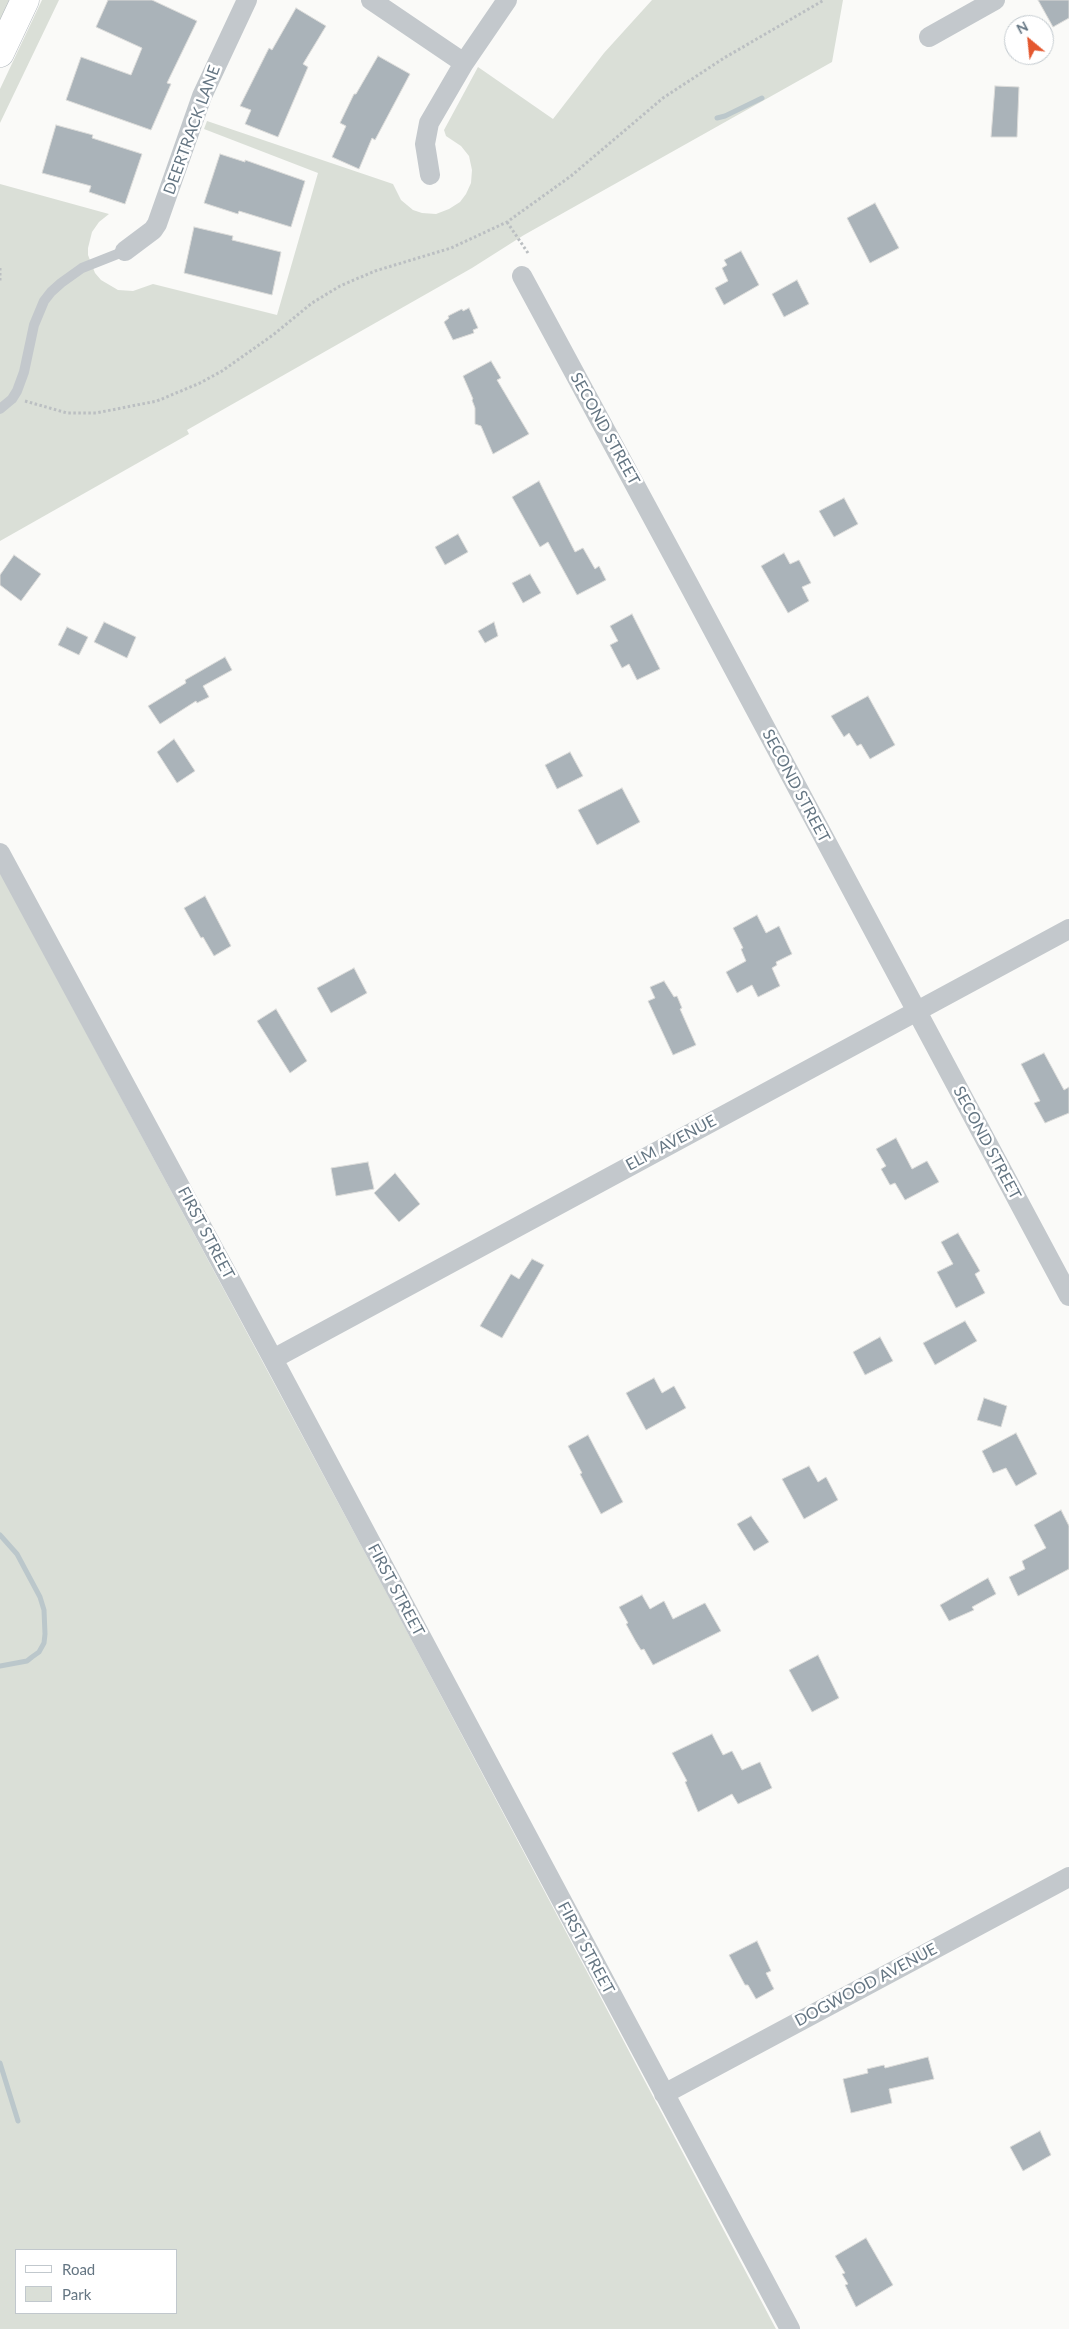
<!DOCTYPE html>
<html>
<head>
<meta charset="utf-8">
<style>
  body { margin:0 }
  #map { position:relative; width:1069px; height:2329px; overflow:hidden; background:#fafaf8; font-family:Lato,sans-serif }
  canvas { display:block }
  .legend { position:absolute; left:15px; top:2249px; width:162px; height:65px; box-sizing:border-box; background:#fff; border:1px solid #c1c8cd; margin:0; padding:6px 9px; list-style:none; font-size:15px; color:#657683 }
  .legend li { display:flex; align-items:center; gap:10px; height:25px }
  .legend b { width:25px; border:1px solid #c1c8cd }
  .north { position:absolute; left:1004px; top:15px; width:50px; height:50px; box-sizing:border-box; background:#fff; border:1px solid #c1c8cd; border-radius:50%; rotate:332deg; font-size:14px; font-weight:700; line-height:20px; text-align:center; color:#657683 }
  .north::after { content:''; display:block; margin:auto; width:18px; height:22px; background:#e4572e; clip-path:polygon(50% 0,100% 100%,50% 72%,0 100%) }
</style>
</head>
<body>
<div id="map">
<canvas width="1069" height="2329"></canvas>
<ul class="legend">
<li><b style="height:6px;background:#fff"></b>Road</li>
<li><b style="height:14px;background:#dadfd7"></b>Park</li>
</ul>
<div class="north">N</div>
</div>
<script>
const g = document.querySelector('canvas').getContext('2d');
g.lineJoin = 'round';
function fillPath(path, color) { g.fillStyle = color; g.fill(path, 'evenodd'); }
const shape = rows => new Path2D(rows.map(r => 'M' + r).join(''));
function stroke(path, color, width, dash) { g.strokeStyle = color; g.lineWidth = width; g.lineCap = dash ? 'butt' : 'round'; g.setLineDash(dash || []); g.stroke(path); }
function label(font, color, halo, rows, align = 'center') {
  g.font = font + ' Lato,sans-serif'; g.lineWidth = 5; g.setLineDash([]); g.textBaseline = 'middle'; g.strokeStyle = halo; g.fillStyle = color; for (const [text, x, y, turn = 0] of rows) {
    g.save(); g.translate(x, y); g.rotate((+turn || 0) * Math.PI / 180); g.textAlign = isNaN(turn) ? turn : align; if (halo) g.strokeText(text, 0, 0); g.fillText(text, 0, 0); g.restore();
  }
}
fillPath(shape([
  [0,0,12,0,0,25],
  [42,0,59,0,0,123,0,89],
  [652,0,843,0,832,62,524,235,472,268,187,430,189,434,0,541,0,184,109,214,99,222,92,232,88,248,88,255,95,273,101,280,118,290,133,291,153,284,277,315,318,173,204,129,207,121,393,184,401,200,413,210,422,213,436,214,449,209,460,202,466,194,471,183,472,170,469,156,461,146,446,136,444,130,478,67,553,119,604,53],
  [0,872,393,1605,776,2329,0,2329],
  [16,2250,176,2250,176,2313,16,2313]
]), '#dadfd7');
stroke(shape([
  [717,118,725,116,762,98],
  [0,1535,17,1554,40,1597,44,1610,45,1634,44,1643,39,1652,32,1657,27,1661,0,1666],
  [0,2063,18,2121]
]), '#bbc7cb', 5);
const building = shape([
  [108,0,152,0,197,21,167,83,171,84,151,130,66,100,81,57,131,75,142,48,96,27,108,0],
  [1038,0,1069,0,1069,18,1053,27,1038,0],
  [296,8,326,26,303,64,308,67,278,137,245,124,251,110,240,106,269,48,272,50,296,8],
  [378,56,410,74,375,140,372,138,359,169,332,157,346,126,340,123,354,94,356,94,378,56],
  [995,86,1019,87,1017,137,991,137,995,86],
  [56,125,93,135,92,138,142,154,125,204,89,192,91,186,42,173,56,125],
  [220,154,245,162,245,160,305,181,291,227,239,211,238,214,204,203,220,154],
  [875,203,899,248,870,263,847,218,875,203],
  [194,227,233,236,232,240,281,252,272,295,184,273,194,227],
  [741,251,759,285,724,305,715,288,728,281,722,268,727,265,724,260,741,251],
  [797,280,809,304,784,317,772,294,797,280],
  [469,308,478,328,473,330,474,333,453,340,444,322,449,318,448,316,462,309,463,311,469,308],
  [491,361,501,378,497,380,529,434,493,454,481,426,475,424,475,408,472,400,473,399,463,376,491,361],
  [539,481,575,552,583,548,595,569,599,566,606,580,577,595,548,542,540,547,512,497,539,481],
  [844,498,858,524,834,537,819,511,844,498],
  [458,534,468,552,445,565,435,547,458,534],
  [784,553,790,564,799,560,811,583,802,587,809,601,788,613,761,566,784,553],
  [14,555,41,574,21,601,0,585,0,575,14,555],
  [530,574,541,593,523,603,512,583,530,574],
  [632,614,660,669,637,680,629,664,622,668,610,645,618,641,610,626,632,614],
  [104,622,136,637,127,658,94,642,104,622],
  [494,622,498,636,485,643,478,631,494,622],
  [67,627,88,637,79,655,58,645,67,627],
  [225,657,232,670,203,686,209,697,197,703,196,701,160,724,148,706,186,683,185,680,225,657],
  [868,696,895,745,870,759,861,744,857,746,849,733,844,737,831,716,868,696],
  [174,739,195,771,177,783,157,752,174,739],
  [570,752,583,776,557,789,545,765,570,752],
  [622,788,640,822,597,845,578,810,622,788],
  [205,896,231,946,214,956,203,937,201,938,184,908,205,896],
  [757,915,766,933,779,926,792,954,776,962,777,965,772,968,780,986,758,997,752,985,737,993,726,972,746,961,741,949,743,948,733,928,757,915],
  [354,968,367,993,331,1013,317,988,354,968],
  [664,981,674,997,677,996,682,1008,680,1009,696,1045,673,1055,648,1001,655,998,650,987,664,981],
  [276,1009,307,1061,290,1073,257,1021,276,1009],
  [1044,1053,1064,1090,1069,1087,1069,1113,1045,1123,1034,1103,1040,1101,1021,1064,1044,1053],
  [896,1138,912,1169,927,1161,939,1182,905,1200,895,1183,890,1185,881,1169,886,1166,876,1149,896,1138],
  [368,1162,374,1189,336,1196,331,1168,368,1162],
  [395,1173,420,1204,399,1222,374,1193,395,1173],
  [958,1233,980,1271,975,1274,985,1293,956,1308,937,1272,953,1264,941,1242,958,1233],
  [532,1259,544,1265,502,1338,480,1326,511,1274,519,1279,532,1259],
  [965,1321,977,1341,935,1365,923,1343,965,1321],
  [880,1337,893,1361,865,1375,853,1352,880,1337],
  [654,1378,662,1393,674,1386,686,1408,646,1430,626,1393,654,1378],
  [984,1398,1007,1406,1001,1427,977,1420,984,1398],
  [1016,1433,1037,1474,1016,1486,1006,1468,993,1473,982,1451,1016,1433],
  [588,1435,623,1502,601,1514,580,1474,582,1473,568,1446,588,1435],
  [809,1466,818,1482,826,1477,838,1500,804,1519,782,1479,809,1466],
  [1061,1510,1069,1526,1069,1569,1018,1596,1009,1577,1025,1569,1022,1561,1046,1548,1034,1525,1061,1510],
  [751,1516,769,1542,754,1551,737,1524,751,1516],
  [988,1578,996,1594,972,1607,974,1610,949,1621,940,1605,988,1578],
  [642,1595,650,1609,664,1601,673,1619,705,1603,721,1631,653,1665,644,1649,641,1650,636,1642,626,1624,628,1623,619,1607,642,1595],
  [818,1655,839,1698,812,1712,789,1670,818,1655],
  [712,1734,723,1755,732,1751,742,1770,760,1762,772,1788,738,1804,732,1794,698,1812,685,1782,687,1781,672,1753,712,1734],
  [757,1941,771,1971,766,1973,774,1989,756,1999,748,1985,745,1985,729,1955,757,1941],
  [928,2057,934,2079,889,2089,892,2103,851,2113,843,2079,868,2073,867,2069,884,2065,885,2068,928,2057],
  [1040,2131,1051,2155,1023,2171,1010,2147,1040,2131],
  [866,2238,893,2285,856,2307,845,2285,848,2284,842,2274,845,2273,835,2256,866,2238]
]);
fillPath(building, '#aab3b9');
stroke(building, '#dcdcda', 1);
const secondary = shape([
  [0,53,25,0]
]);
stroke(secondary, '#b3babf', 29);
stroke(shape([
  [507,222,528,253],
  [0,268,0,282],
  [25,401,67,413,96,413,157,401,200,383,222,371,273,335,312,303,340,286,375,271,451,248,507,222,571,176,663,98,724,58,824,0]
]), '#bbbfc2', 3, [2.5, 2.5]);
stroke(shape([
  [0,409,12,399,17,391,24,372,34,325,44,301,51,292,61,283,82,268,125,251]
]), '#c3c8cc', 10);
stroke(shape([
  [371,0,464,63],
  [929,37,995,0],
  [430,175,425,144,429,123,464,63,507,0],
  [125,251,153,230,157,224,202,96,247,0],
  [522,276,689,585,1069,1296],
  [0,853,273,1359,790,2329],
  [273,1359,1069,929],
  [664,2094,1069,1877]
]), '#c3c8cc', 20);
stroke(secondary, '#fff', 28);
label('16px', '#657683', '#fff', [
  ["DEERTRACK LANE",192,130,-70],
  ["SECOND STREET",605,429,61],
  ["SECOND STREET",796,786,62],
  ["ELM AVENUE",671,1143,-28],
  ["SECOND STREET",987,1143,62],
  ["FIRST STREET",206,1233,62],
  ["FIRST STREET",396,1590,62],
  ["FIRST STREET",586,1948,62],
  ["DOGWOOD AVENUE",866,1985,-28]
]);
</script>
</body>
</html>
